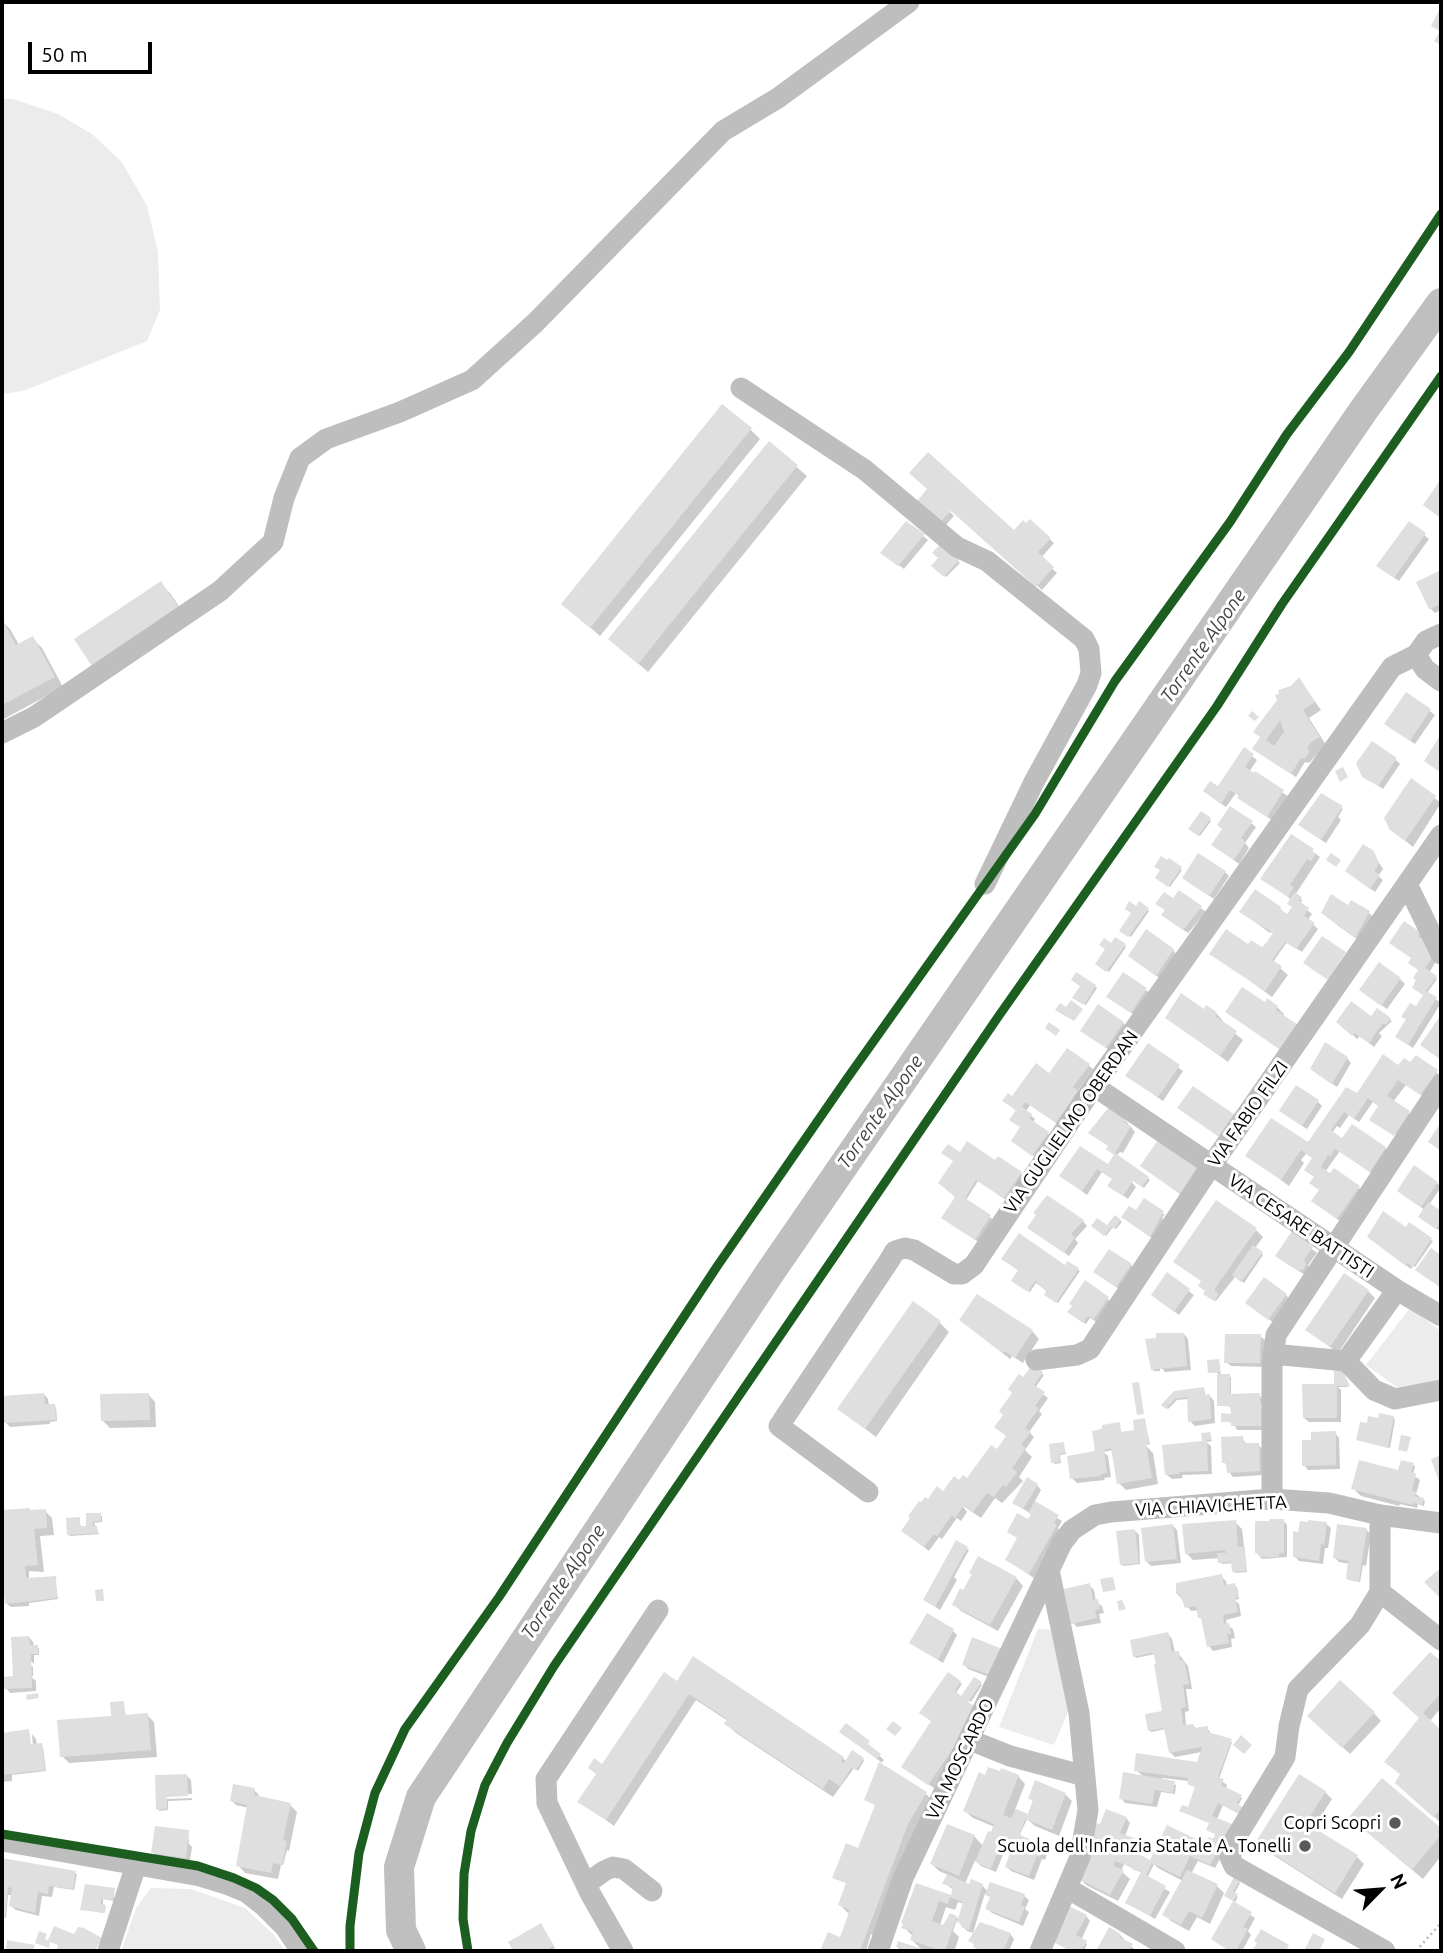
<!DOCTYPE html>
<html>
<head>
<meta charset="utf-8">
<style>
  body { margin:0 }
  #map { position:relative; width:1443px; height:1953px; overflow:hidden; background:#fff; font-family:Ubuntu,sans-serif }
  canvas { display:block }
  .frame { position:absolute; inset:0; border:4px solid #000; pointer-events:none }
  .north { position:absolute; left:1345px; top:1855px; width:70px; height:70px; -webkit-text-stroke:5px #fff; paint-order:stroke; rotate:65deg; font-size:19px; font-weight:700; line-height:28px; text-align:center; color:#000 }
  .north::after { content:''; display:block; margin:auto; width:24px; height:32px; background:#000; clip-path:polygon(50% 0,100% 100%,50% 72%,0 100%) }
  .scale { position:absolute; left:28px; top:42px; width:124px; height:32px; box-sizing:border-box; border:4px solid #000; border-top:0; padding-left:9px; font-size:21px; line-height:24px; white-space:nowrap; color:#000; -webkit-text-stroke:5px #fff; paint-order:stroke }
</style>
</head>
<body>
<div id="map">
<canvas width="1443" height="1953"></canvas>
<div class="frame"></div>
<div class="north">N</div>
<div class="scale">50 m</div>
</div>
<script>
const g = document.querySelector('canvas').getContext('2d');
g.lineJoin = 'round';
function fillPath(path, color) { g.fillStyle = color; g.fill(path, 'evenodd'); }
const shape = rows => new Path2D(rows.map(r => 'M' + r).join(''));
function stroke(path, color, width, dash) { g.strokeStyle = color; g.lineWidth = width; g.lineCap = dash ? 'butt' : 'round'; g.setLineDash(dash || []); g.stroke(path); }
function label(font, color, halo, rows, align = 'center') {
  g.font = font + ' Ubuntu,sans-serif'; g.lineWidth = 6; g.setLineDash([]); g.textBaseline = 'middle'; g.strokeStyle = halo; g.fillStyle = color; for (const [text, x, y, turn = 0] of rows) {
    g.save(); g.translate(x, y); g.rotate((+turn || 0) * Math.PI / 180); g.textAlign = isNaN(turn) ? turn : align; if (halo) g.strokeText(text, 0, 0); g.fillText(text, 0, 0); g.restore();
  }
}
fillPath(shape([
  [2,99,13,99,58,114,92,134,122,162,147,206,158,252,160,310,147,341,23,391,2,394],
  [1410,1308,1441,1331,1441,1380,1398,1388,1366,1365],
  [1038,1629,1053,1630,1068,1712,1054,1745,999,1727],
  [151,1888,191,1889,245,1908,274,1935,285,1951,121,1951,136,1908]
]), '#ececec');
fillPath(shape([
  [750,429,760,439,600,636,563,604],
  [769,443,807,476,648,672,610,639],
  [929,490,1014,533,1030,521,1054,543,1041,558,1057,573,1042,590,951,509,949,511,954,516,946,525,923,505],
  [1409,523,1429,539,1399,581,1383,570],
  [923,536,928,540,904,569,887,557],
  [941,546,960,563,946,577,933,565,940,558],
  [1441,572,1441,610,1435,613,1430,608,1418,583],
  [160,583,170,593,189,621,104,677],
  [2,621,10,629,19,645,32,638,42,648,63,687,2,720],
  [1299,679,1321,710,1309,718,1326,745,1309,763,1305,762,1296,777,1259,753,1279,700],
  [1406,694,1435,715,1415,744,1391,728],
  [1244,750,1257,760,1249,772,1288,796,1272,820,1244,802,1236,793,1226,807,1217,801,1218,789],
  [1396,760,1400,764,1383,789,1364,776],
  [1412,781,1441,803,1413,847,1391,829],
  [1341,808,1343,809,1338,817,1341,820,1326,843,1305,829],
  [1201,813,1211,821,1200,836,1190,829],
  [1251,823,1256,827,1245,843,1249,848,1239,864,1213,845],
  [1292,836,1320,857,1295,895,1302,900,1300,904,1312,914,1308,920,1318,929,1302,952,1287,942,1273,962,1288,975,1272,997,1212,953,1249,947,1262,950,1275,933,1272,931,1270,933,1241,912,1280,908,1287,917,1294,908,1292,900,1263,879],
  [1373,853,1383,869,1378,876,1383,880,1375,892,1352,875],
  [1180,868,1182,870,1170,887,1159,880],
  [1225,872,1229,876,1214,899,1188,882],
  [1179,892,1206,912,1188,933,1168,919,1173,901],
  [1140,904,1149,911,1131,937,1123,932],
  [1349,907,1369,913,1373,917,1360,941,1337,925],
  [1419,933,1438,958,1429,973,1437,979,1427,993,1441,1003,1413,1048,1397,1037,1425,995,1420,970,1413,958,1396,947],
  [1116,939,1126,947,1109,972,1099,965,1107,949],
  [1173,950,1177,955,1161,979,1134,960],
  [1400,979,1405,984,1387,1009,1366,994],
  [1095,986,1097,988,1086,1005,1076,999],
  [1146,990,1150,994,1136,1016,1113,1001],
  [1265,1004,1277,1007,1284,1014,1283,1017,1289,1056,1227,1012],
  [1378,1010,1392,1021,1379,1033,1382,1036,1374,1047,1360,1036,1357,1039,1339,1022,1372,1018],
  [1204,1011,1216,1013,1223,1021,1222,1023,1243,1040,1228,1062,1167,1018],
  [1123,1023,1127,1027,1111,1051,1087,1035],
  [1148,1046,1183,1071,1163,1101,1127,1076],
  [1416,1057,1441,1076,1426,1098,1406,1085,1393,1102,1414,1117,1400,1137,1378,1121,1380,1107,1373,1102,1359,1122,1349,1115,1340,1128,1337,1126,1332,1133,1340,1138,1385,1148,1392,1155,1378,1178,1340,1151,1325,1172,1359,1188,1366,1195,1345,1225,1313,1201,1321,1190,1315,1178,1314,1159,1306,1154,1301,1160,1304,1163,1289,1186,1248,1156,1309,1145,1357,1096,1399,1068,1411,1065],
  [1347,1058,1351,1063,1337,1087,1316,1073],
  [1088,1065,1093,1069,1077,1092,1082,1096,1061,1126,1030,1105,1026,1111,1035,1119,1033,1123,1053,1137,1038,1159,1017,1145,1022,1128,1017,1111,1004,1101,1050,1076],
  [1318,1102,1322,1106,1307,1129,1286,1115],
  [1109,1110,1125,1120,1135,1132,1123,1153,1120,1152,1116,1156,1150,1180,1144,1188,1130,1178,1129,1179,1136,1187,1128,1199,1109,1185,1113,1179,1102,1172,1087,1195,1061,1176,1077,1152,1084,1155,1079,1150,1080,1148,1114,1171,1115,1169,1110,1164,1116,1155,1108,1149,1110,1146,1091,1133],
  [1159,1142,1188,1200,1142,1166],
  [960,1155,996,1163,1021,1174,1025,1178,1009,1202,978,1181,966,1200,995,1221,980,1243,948,1222,966,1206,941,1183],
  [1437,1183,1441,1187,1429,1205,1441,1213,1441,1225,1438,1230,1422,1219,1425,1210,1403,1195],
  [1136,1213,1165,1214,1162,1218,1165,1221,1155,1240,1135,1226],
  [1115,1217,1122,1222,1116,1229,1113,1227,1106,1236,1093,1225,1107,1227],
  [1083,1221,1087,1226,1075,1239,1078,1243,1069,1256,1029,1228],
  [1406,1229,1433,1241,1415,1267,1413,1266,1411,1269,1374,1241],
  [1256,1230,1263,1237,1255,1248,1263,1255,1244,1283,1235,1277,1216,1301,1207,1295],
  [1292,1234,1317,1253,1308,1265,1310,1269,1305,1275,1281,1260],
  [1008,1263,1065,1267,1068,1263,1080,1271,1058,1303,1048,1296,1048,1292,1036,1283,1030,1292,1015,1282,1019,1271],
  [1131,1265,1135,1270,1122,1291,1100,1276],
  [1167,1275,1194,1295,1179,1315,1157,1299],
  [1086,1283,1113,1303,1098,1323,1090,1318,1086,1324,1071,1314],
  [1368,1291,1375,1298,1338,1353,1308,1330],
  [1286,1295,1290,1300,1274,1323,1252,1307],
  [939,1322,949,1332,876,1437,839,1409],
  [969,1327,1032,1331,1039,1339,1023,1363,1012,1356,1010,1359],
  [1184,1334,1188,1339,1191,1370,1165,1372,1160,1366,1160,1371,1154,1371,1152,1369],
  [1260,1336,1265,1340,1264,1367,1231,1366,1226,1362],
  [1219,1361,1221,1376,1231,1377,1231,1396,1259,1395,1264,1400,1268,1430,1237,1430,1233,1423,1223,1421,1232,1418,1232,1407,1219,1405,1218,1373,1210,1372],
  [1033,1367,1044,1375,1035,1388,1048,1398,1039,1411,1042,1414,1029,1432,1034,1437,1025,1450,1032,1457,1019,1477,1023,1481,1002,1503,995,1498,981,1518,962,1505,967,1512,961,1521,957,1518,942,1539,939,1537,929,1551,908,1535,928,1501,959,1483,967,1481,997,1452,1008,1436,1030,1384],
  [1341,1372,1348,1387,1338,1387,1341,1390,1341,1422,1309,1422,1304,1418,1304,1386,1338,1386],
  [1204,1389,1206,1397,1210,1396,1214,1401,1215,1423,1195,1426,1190,1421,1188,1399,1177,1400,1168,1409,1163,1405,1175,1393],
  [44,1394,48,1399,49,1406,56,1407,57,1421,50,1422,50,1424,10,1427,6,1423],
  [148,1394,155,1402,156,1427,110,1428,102,1420],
  [1394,1418,1395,1420,1390,1448,1358,1440,1369,1425],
  [1144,1419,1150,1444,1145,1445,1153,1453,1158,1484,1126,1490,1119,1483,1113,1450,1103,1452,1108,1456,1111,1477,1104,1478,1105,1480,1077,1483,1072,1478,1097,1453,1119,1424,1122,1434,1137,1431],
  [1210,1433,1212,1441,1206,1442,1211,1446,1212,1474,1182,1475,1183,1478,1172,1479,1167,1475,1204,1442],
  [1335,1433,1339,1438,1340,1469,1308,1470,1304,1465,1313,1442],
  [1242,1438,1247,1445,1258,1445,1263,1449,1264,1475,1233,1477,1229,1472,1228,1467,1224,1462],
  [1063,1444,1066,1454,1060,1455,1061,1463,1055,1464,1053,1462],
  [1413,1465,1415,1466,1413,1475,1420,1480,1416,1494,1425,1501,1424,1506,1418,1504,1417,1508,1400,1504,1399,1506,1361,1496,1353,1488],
  [1037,1485,1041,1490,1034,1503,1062,1521,1058,1528,1061,1531,1034,1578,1007,1560,1027,1520,1033,1515,1014,1503],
  [45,1511,52,1518,54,1535,40,1536,44,1572,29,1571,29,1579,55,1578,58,1599,29,1603,29,1606,11,1607,6,1603,5,1583,2,1583,2,1557,5,1557,2,1512],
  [88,1515,102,1516,102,1522,94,1523,99,1534,70,1536,68,1534,79,1519,81,1528,88,1527],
  [1283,1520,1287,1525,1287,1557,1262,1559,1257,1553],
  [1235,1522,1242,1529,1247,1572,1235,1573,1233,1563,1222,1564,1220,1558,1193,1560,1186,1553],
  [1326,1524,1331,1528,1328,1548,1325,1548,1323,1564,1299,1561,1295,1557],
  [1173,1526,1177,1530,1181,1563,1151,1566,1147,1562],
  [1366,1530,1371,1534,1366,1566,1363,1565,1360,1582,1349,1580,1347,1579,1350,1564,1339,1562,1335,1558],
  [1135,1531,1139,1535,1140,1564,1123,1566,1122,1564],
  [956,1543,969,1550,954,1577,957,1580,940,1610,925,1600],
  [1221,1576,1226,1581,1227,1586,1237,1587,1239,1599,1234,1600,1239,1604,1241,1616,1226,1620,1227,1625,1233,1629,1235,1638,1231,1639,1232,1647,1213,1651,1209,1646,1199,1610,1191,1611,1177,1593],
  [1016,1578,1023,1586,998,1631,961,1611,954,1604],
  [1089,1585,1094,1590,1096,1602,1102,1606,1104,1613,1099,1614,1101,1623,1077,1627,1073,1623],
  [952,1630,957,1635,943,1663,911,1643],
  [1168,1634,1172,1639,1175,1653,1178,1653,1188,1666,1192,1689,1186,1689,1189,1711,1185,1712,1186,1726,1193,1725,1196,1729,1207,1728,1212,1735,1232,1742,1219,1779,1227,1785,1226,1789,1242,1798,1238,1806,1223,1805,1216,1821,1236,1830,1215,1868,1198,1861,1191,1874,1217,1886,1226,1895,1239,1881,1240,1883,1234,1894,1238,1897,1234,1904,1255,1918,1248,1931,1251,1935,1242,1951,1229,1951,1213,1938,1235,1902,1228,1897,1224,1893,1210,1924,1197,1917,1189,1931,1171,1921,1164,1914,1183,1881,1158,1868,1154,1864,1147,1878,1170,1892,1155,1919,1127,1903,1142,1873,1124,1864,1121,1871,1130,1879,1118,1901,1086,1885,1079,1877,1126,1818,1130,1823,1125,1836,1138,1842,1140,1844,1136,1855,1151,1862,1203,1840,1207,1844,1214,1842,1216,1836,1211,1823,1195,1812,1196,1789,1189,1781,1162,1778,1162,1781,1176,1785,1175,1794,1161,1792,1157,1807,1125,1803,1121,1798,1144,1777,1136,1770,1198,1764,1202,1752,1175,1757,1170,1752,1166,1729,1151,1732,1150,1730,1164,1712,1158,1665,1155,1654,1136,1658,1135,1656],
  [29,1637,33,1642,34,1647,39,1648,39,1655,34,1655,34,1664,29,1659,29,1664,33,1667,33,1676,30,1676,36,1681,36,1691,10,1693,6,1688,15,1678],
  [999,1649,1004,1654,994,1679,968,1669,964,1664],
  [1430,1654,1441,1663,1441,1708,1429,1722,1441,1733,1441,1823,1407,1792,1402,1775,1396,1771,1421,1719],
  [948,1674,962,1684,955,1694,964,1744,934,1788,908,1771,933,1723,922,1713],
  [974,1679,982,1685,971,1702,963,1695],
  [677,1683,843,1758,847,1762,863,1759,864,1761,858,1771,854,1768,833,1797,736,1733,726,1724,728,1721,696,1700,614,1826,580,1801,603,1767],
  [123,1703,126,1717,147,1715,154,1722,157,1757,69,1763,62,1756,113,1718],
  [1374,1713,1381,1721,1350,1754,1317,1723],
  [28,1731,29,1746,33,1746,32,1734,36,1739,37,1745,43,1747,46,1771,12,1775,12,1781,2,1782,2,1734],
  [855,1732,884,1760,880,1764,926,1794,936,1804,878,1936,871,1934,866,1951,822,1951,829,1935,848,1943,850,1915,840,1905,877,1805,866,1800,881,1762,853,1741],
  [187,1776,191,1780,192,1794,163,1795,166,1799,192,1798,192,1800,168,1801,168,1810,159,1811,156,1777],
  [1018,1776,1025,1784,1015,1810,1029,1816,1034,1802,1030,1798,1065,1794,1072,1801,1059,1836,1035,1826,1027,1819,1019,1837,1044,1846,1048,1851,1045,1860,1042,1859,1034,1880,1011,1871,1007,1867,1014,1848,1007,1845,996,1872,981,1866,975,1860,965,1884,982,1885,988,1892,1024,1896,1029,1900,1025,1909,1029,1912,1023,1926,992,1913,987,1908,992,1898,985,1893,973,1933,967,1931,957,1920,953,1931,959,1937,955,1949,965,1951,908,1951,899,1949,898,1947,923,1951,912,1940,913,1936,903,1927,917,1885,952,1897,954,1890,944,1883,948,1875,939,1871,932,1864,948,1826,975,1837,983,1846,995,1827,973,1818,965,1811,986,1777],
  [958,1902,965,1904,959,1920,956,1917,944,1927,940,1925,946,1907,955,1910],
  [1382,1781,1441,1830,1441,1856,1423,1879,1361,1827],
  [254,1790,259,1795,258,1799,290,1805,297,1812,289,1851,287,1850,283,1865,281,1865,278,1879,245,1873,238,1865,249,1808,236,1805,232,1801],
  [1325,1792,1332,1799,1313,1829,1357,1857,1364,1864,1342,1899,1265,1850,1258,1843],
  [188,1831,189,1844,192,1847,190,1861,157,1857,153,1852],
  [2,1860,75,1873,77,1874,74,1890,54,1887,52,1897,42,1896,39,1916,16,1910,11,1906,13,1895,8,1895,6,1918,2,1917],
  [114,1890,114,1901,103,1899,103,1913,82,1909],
  [1086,1916,1090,1921,1081,1940,1087,1944,1084,1951,1070,1951,1053,1940],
  [541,1925,555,1948,549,1951,515,1951,510,1942],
  [989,1925,1010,1934,1014,1939,1009,1951,980,1951,975,1947],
  [1109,1930,1120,1935,1136,1951,1098,1951]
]), '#0003');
stroke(shape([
  [411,1951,401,1930,399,1867,421,1797,771,1271,1363,411,1441,303]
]), '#bfbfbf', 30);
fillPath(shape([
  [1441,7,1441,45,1434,41,1440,31,1431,26],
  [722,404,752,428,590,628,561,604],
  [769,441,798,465,638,664,608,639],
  [928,452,1014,530,1023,520,1026,523,1030,519,1051,538,1038,552,1054,567,1036,587,951,511,940,522,917,501,927,489,909,473],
  [1441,479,1441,514,1439,517,1423,505],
  [906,521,925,534,898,566,880,553],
  [1409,521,1426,533,1394,578,1376,566],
  [941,543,959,560,944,577,931,566,938,558,932,553],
  [1441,570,1441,604,1429,609,1416,582],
  [161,581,180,610,93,668,74,639],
  [2,619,16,645,33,636,55,677,2,705],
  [1299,677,1315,702,1303,710,1320,737,1311,742,1307,748,1310,751,1304,759,1301,758,1291,774,1252,749,1260,737,1253,732,1277,700,1275,695,1279,694,1278,690,1291,686],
  [1280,720,1284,732,1274,746,1266,740],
  [1406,692,1431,709,1410,741,1384,724],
  [1252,711,1259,717,1255,721,1248,716],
  [1441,734,1441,773,1424,761],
  [1372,741,1397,758,1378,786,1362,777,1356,763],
  [1244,747,1254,754,1245,767,1254,773,1255,771,1284,790,1267,817,1237,798,1239,796,1230,790,1221,804,1203,791,1210,781,1218,786],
  [1343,767,1348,777,1340,782,1335,771],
  [1411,778,1436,796,1405,841,1390,830,1384,818],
  [1321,793,1343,806,1321,840,1298,825],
  [1230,806,1253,821,1241,838,1246,842,1234,860,1211,845,1222,829,1217,825],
  [1201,811,1211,818,1198,836,1188,829],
  [1291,834,1314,849,1312,851,1316,854,1311,861,1307,859,1290,885,1294,887,1288,897,1260,879],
  [1363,844,1374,851,1379,864,1374,871,1380,875,1370,889,1345,871],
  [1198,853,1226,871,1209,896,1182,878],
  [1331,853,1341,860,1336,867,1326,860],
  [1161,856,1167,860,1169,858,1182,867,1168,887,1155,878,1160,870,1154,867],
  [1255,889,1281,907,1280,909,1287,914,1292,907,1287,904,1294,892,1302,897,1299,901,1309,908,1304,916,1315,923,1296,949,1285,942,1272,960,1282,966,1265,991,1209,954,1226,929,1248,944,1251,940,1262,947,1267,942,1273,933,1239,912],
  [1179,890,1202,906,1183,930,1161,915,1165,910,1155,904,1164,892,1173,898],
  [1331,894,1348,905,1351,900,1370,911,1355,938,1321,913],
  [1129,901,1136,906,1139,901,1149,908,1128,937,1119,931,1131,913,1125,909],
  [1404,921,1420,932,1418,936,1430,944,1435,953,1425,968,1437,976,1426,991,1437,997,1408,1045,1395,1037,1406,1019,1401,1017,1410,1003,1416,1006,1423,995,1412,988,1416,980,1413,978,1418,970,1408,963,1411,958,1389,943],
  [1146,929,1174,949,1156,976,1128,956],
  [1322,936,1346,952,1328,980,1303,963],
  [1115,937,1126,944,1106,972,1095,964,1105,949,1099,945,1104,938,1111,943],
  [1379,962,1401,978,1381,1006,1359,990],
  [1076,972,1096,985,1084,1005,1072,998,1080,986,1071,980],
  [1123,972,1147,988,1131,1013,1106,997],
  [1242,987,1265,1002,1267,998,1278,1006,1276,1010,1298,1025,1281,1050,1225,1012],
  [1181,993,1204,1009,1206,1005,1217,1012,1215,1016,1237,1031,1220,1056,1165,1018],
  [1071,1000,1083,1009,1074,1021,1055,1010,1060,1003,1066,1007],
  [1351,1001,1371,1016,1377,1008,1391,1018,1386,1025,1383,1023,1369,1043,1354,1033,1352,1036,1336,1022],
  [1098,1004,1124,1022,1106,1048,1080,1031],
  [1441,1015,1441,1060,1420,1045],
  [1049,1022,1060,1030,1056,1036,1045,1028],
  [1325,1042,1348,1057,1332,1084,1310,1069],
  [1148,1043,1180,1065,1158,1097,1125,1076],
  [1067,1048,1090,1064,1073,1087,1078,1091,1056,1123,1025,1102,1022,1107,1032,1114,1029,1118,1049,1132,1032,1156,1011,1141,1020,1127,1009,1120,1016,1110,1002,1101,1008,1093,1012,1096,1036,1063,1049,1073],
  [1383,1054,1398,1065,1404,1058,1410,1062,1416,1055,1438,1070,1420,1095,1398,1080,1387,1096,1410,1111,1394,1136,1369,1120,1378,1106,1368,1098,1354,1119,1344,1112,1331,1130,1342,1138,1352,1124,1386,1147,1370,1172,1335,1149,1330,1156,1328,1155,1321,1167,1330,1173,1334,1168,1360,1186,1337,1219,1311,1201,1319,1190,1309,1183,1314,1177,1304,1170,1312,1158,1301,1150,1281,1180,1245,1156,1271,1118,1308,1142,1346,1087,1357,1093],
  [1296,1085,1319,1100,1302,1126,1279,1111],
  [1193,1086,1235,1115,1219,1137,1177,1108],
  [1109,1107,1126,1119,1124,1122,1131,1126,1114,1155,1106,1149,1108,1146,1088,1133],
  [1441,1122,1441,1151,1428,1142],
  [1158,1140,1198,1168,1180,1194,1140,1166],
  [967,1141,995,1160,998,1156,1022,1172,1004,1198,976,1180,965,1198,991,1215,975,1240,941,1218,955,1197,938,1183,953,1161,941,1153,948,1144,960,1152],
  [1080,1146,1108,1164,1115,1153,1149,1177,1142,1187,1133,1181,1123,1196,1107,1186,1112,1179,1097,1169,1082,1191,1059,1176],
  [1414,1165,1438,1182,1421,1207,1397,1191],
  [1047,1195,1084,1220,1071,1234,1075,1237,1064,1253,1027,1228,1036,1215,1033,1213],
  [1144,1198,1164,1211,1150,1237,1121,1217,1129,1206,1136,1210],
  [1216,1200,1257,1228,1214,1290,1219,1294,1214,1301,1203,1294,1205,1291,1198,1286,1201,1281,1173,1262],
  [1428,1202,1441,1211,1441,1222,1436,1229,1418,1217],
  [1383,1211,1406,1227,1409,1222,1432,1238,1413,1267,1407,1263,1406,1266,1367,1237],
  [1115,1215,1121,1220,1114,1229,1111,1227,1104,1236,1091,1226,1097,1218,1107,1225],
  [1292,1231,1313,1247,1304,1260,1306,1264,1304,1269,1299,1271,1275,1256],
  [1019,1233,1065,1265,1067,1261,1079,1268,1056,1303,1044,1295,1046,1291,1035,1281,1028,1292,1011,1281,1018,1270,1001,1259],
  [1253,1245,1263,1252,1241,1282,1232,1275],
  [1431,1248,1441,1255,1441,1288,1415,1270],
  [1109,1249,1132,1264,1116,1287,1093,1272],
  [1167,1272,1190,1289,1174,1312,1151,1295],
  [1344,1273,1369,1290,1330,1347,1305,1330],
  [1264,1277,1287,1294,1268,1320,1245,1303],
  [1085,1280,1109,1297,1093,1320,1088,1316,1083,1323,1067,1312,1072,1306,1069,1304],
  [977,1294,1033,1330,1015,1358,1004,1351,1003,1353,959,1320],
  [913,1301,941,1321,865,1429,837,1409],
  [1156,1333,1184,1333,1187,1366,1151,1370,1145,1339,1156,1338],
  [1225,1334,1261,1334,1260,1363,1224,1363],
  [1219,1359,1220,1372,1208,1373,1207,1360],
  [1033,1364,1043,1372,1034,1385,1045,1392,1035,1406,1039,1408,1025,1428,1031,1432,1021,1445,1026,1448,1012,1468,1017,1472,1006,1487,1003,1485,994,1497,987,1493,973,1512,964,1505,955,1518,952,1515,937,1536,934,1534,924,1547,901,1531,910,1518,908,1516,919,1501,921,1502,925,1497,928,1499,937,1486,943,1491,954,1476,959,1480,963,1475,967,1478,991,1445,997,1449,1006,1436,994,1427,1003,1415,999,1411,1012,1393,1008,1389,1019,1374,1023,1377],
  [1334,1370,1342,1370,1350,1386,1337,1386,1337,1418,1303,1418,1302,1384,1334,1384],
  [1217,1374,1230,1374,1230,1394,1260,1393,1260,1403,1263,1403,1264,1426,1231,1426,1231,1422,1221,1422,1221,1413,1231,1414,1230,1406,1217,1406],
  [1139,1382,1144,1414,1137,1415,1132,1383],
  [1204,1387,1205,1395,1210,1394,1211,1419,1188,1422,1187,1397,1175,1399,1166,1409,1161,1405,1174,1391],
  [44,1393,45,1404,55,1404,56,1420,4,1423,2,1396],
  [149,1393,150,1420,101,1421,100,1394],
  [1379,1413,1394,1416,1388,1448,1356,1440,1360,1422,1367,1423,1368,1416,1378,1418],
  [1145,1418,1149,1443,1146,1444,1152,1478,1117,1484,1111,1448,1104,1450,1107,1473,1101,1474,1101,1476,1070,1479,1067,1456,1095,1451,1092,1431,1102,1429,1102,1425,1120,1422,1121,1432,1134,1430,1133,1420],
  [1336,1431,1336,1465,1302,1466,1302,1440,1311,1440,1311,1432],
  [1210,1432,1211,1440,1207,1440,1208,1471,1179,1472,1179,1474,1165,1475,1162,1445,1202,1441,1201,1433],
  [1401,1435,1411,1437,1407,1452,1398,1450],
  [1243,1436,1244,1443,1259,1443,1260,1471,1227,1473,1226,1463,1222,1463,1221,1437],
  [1064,1442,1065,1453,1059,1454,1060,1462,1051,1463,1049,1444],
  [1441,1455,1441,1487,1431,1459],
  [1359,1460,1398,1470,1401,1460,1414,1463,1411,1472,1416,1474,1412,1491,1416,1492,1415,1496,1424,1498,1422,1505,1413,1503,1413,1505,1351,1489],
  [1027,1477,1038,1484,1023,1509,1012,1503],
  [1035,1501,1059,1515,1054,1523,1057,1525,1029,1574,1005,1560,1017,1538,1007,1532,1017,1513,1028,1519,1031,1514,1028,1513],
  [30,1508,30,1510,46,1509,47,1528,34,1529,38,1565,25,1566,26,1578,56,1576,57,1598,5,1604,2,1579,2,1510],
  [86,1513,101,1513,101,1521,93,1522,93,1526,97,1526,98,1533,67,1535,66,1518,80,1517,80,1526,86,1526],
  [1270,1519,1284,1519,1284,1553,1279,1553,1279,1557,1259,1557,1259,1553,1255,1553,1255,1521,1269,1521],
  [1236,1520,1238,1547,1245,1547,1246,1571,1232,1572,1231,1562,1218,1563,1217,1553,1226,1553,1225,1550,1185,1554,1182,1524],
  [1308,1520,1327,1522,1324,1545,1321,1544,1319,1561,1293,1557,1293,1531,1298,1532,1300,1521,1308,1522],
  [1173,1524,1177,1559,1145,1562,1141,1528],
  [1337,1524,1367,1528,1359,1581,1346,1579,1348,1561,1333,1558],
  [1135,1529,1139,1563,1120,1565,1116,1531],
  [956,1540,968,1547,935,1607,923,1600],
  [978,1556,1017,1577,990,1625,952,1605,960,1588,963,1590,972,1574,969,1573],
  [1438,1570,1441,1574,1441,1599,1424,1582],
  [1222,1574,1224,1585,1235,1583,1238,1597,1235,1598,1238,1612,1223,1615,1224,1624,1229,1623,1231,1634,1227,1634,1229,1643,1207,1647,1201,1618,1198,1618,1196,1606,1185,1608,1180,1594,1176,1594,1176,1583],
  [1113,1577,1116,1590,1103,1592,1100,1579],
  [1090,1583,1093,1600,1098,1599,1100,1609,1095,1610,1097,1618,1071,1624,1064,1589],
  [103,1589,104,1601,96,1601,95,1590],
  [1122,1600,1126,1609,1119,1611,1117,1601],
  [927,1613,954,1629,938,1660,909,1643],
  [1168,1632,1172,1652,1179,1651,1180,1660,1184,1660,1189,1684,1183,1685,1186,1707,1181,1708,1183,1725,1193,1724,1194,1728,1208,1726,1208,1732,1232,1739,1218,1777,1224,1779,1221,1785,1242,1795,1237,1803,1242,1807,1239,1814,1218,1803,1212,1816,1232,1824,1210,1865,1190,1856,1180,1877,1152,1863,1146,1875,1166,1886,1150,1916,1125,1903,1141,1872,1133,1870,1134,1868,1115,1861,1114,1866,1124,1870,1110,1895,1077,1878,1097,1823,1100,1824,1106,1809,1127,1817,1120,1833,1139,1840,1135,1852,1150,1860,1167,1825,1198,1840,1199,1836,1204,1839,1202,1843,1205,1845,1209,1837,1213,1839,1215,1834,1206,1830,1209,1823,1179,1811,1182,1805,1188,1807,1195,1787,1187,1784,1188,1778,1134,1771,1136,1753,1197,1762,1202,1747,1169,1753,1164,1728,1148,1731,1145,1714,1162,1711,1154,1664,1156,1664,1154,1655,1152,1653,1133,1657,1130,1640],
  [29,1636,30,1645,38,1645,38,1654,31,1654,32,1688,4,1689,3,1677,13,1676,11,1637],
  [972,1637,1000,1648,990,1675,962,1665],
  [1430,1652,1441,1661,1441,1693,1423,1713,1441,1730,1441,1809,1433,1817,1395,1783,1400,1774,1384,1762,1419,1718,1392,1693],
  [693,1656,844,1757,841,1761,844,1763,852,1750,864,1758,856,1770,851,1768,840,1786,829,1779,823,1789,724,1724,727,1719,689,1694,606,1820,577,1802,596,1774,588,1768,594,1758,602,1764,664,1672,677,1681],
  [948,1672,961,1681,955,1691,961,1696,974,1677,982,1682,968,1702,980,1710,928,1785,901,1767,931,1721,919,1713],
  [1340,1680,1375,1712,1342,1748,1307,1716],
  [38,1693,39,1698,27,1700,26,1695],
  [124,1701,125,1715,148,1713,151,1750,60,1757,57,1720,111,1716,110,1702],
  [893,1721,902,1728,895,1736,886,1729],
  [846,1723,870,1741,868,1744,881,1754,877,1759,839,1732],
  [29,1729,31,1744,42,1743,45,1770,2,1775,2,1733],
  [1241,1735,1252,1745,1244,1754,1233,1745],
  [879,1762,927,1792,908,1824,860,1951,820,1951,828,1932,840,1937,850,1910,838,1905,846,1883,832,1878,846,1843,858,1848,875,1805,864,1800],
  [988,1767,1000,1771,1001,1768,1019,1775,1003,1815,1011,1818,1016,1809,1028,1814,1033,1800,1028,1799,1035,1780,1066,1793,1052,1830,1025,1819,1020,1835,1045,1845,1040,1857,1037,1856,1029,1876,1005,1867,1012,1847,1001,1843,991,1869,975,1862,988,1831,991,1832,994,1824,963,1811,979,1772,985,1775],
  [1123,1772,1175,1781,1173,1793,1155,1790,1152,1804,1119,1799],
  [187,1774,188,1796,167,1797,167,1809,156,1810,155,1775],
  [1299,1774,1326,1791,1306,1823,1358,1855,1335,1893,1255,1843],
  [1382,1778,1441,1828,1441,1835,1412,1870,1349,1817],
  [233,1784,255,1788,254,1795,291,1803,283,1840,287,1841,282,1865,273,1863,271,1873,236,1866,247,1805,230,1801],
  [947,1824,975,1835,959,1876,930,1864],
  [155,1826,189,1830,186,1858,151,1853],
  [2,1858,76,1871,73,1889,49,1886,48,1894,38,1892,35,1913,9,1906,12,1888,8,1887,5,1917,2,1917],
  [1187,1870,1218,1884,1202,1918,1189,1911,1181,1925,1162,1915],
  [947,1874,969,1884,971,1879,983,1884,969,1930,961,1927,962,1924,957,1922,963,1902,950,1897,948,1904,939,1901,932,1921,943,1925,950,1913,957,1916,945,1951,942,1951,910,1940,913,1932,901,1928,903,1924,901,1923,916,1883,951,1895,953,1887,942,1884],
  [1234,1877,1240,1880,1233,1892,1238,1894,1233,1901,1224,1896],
  [990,1882,1025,1894,1021,1905,1025,1906,1019,1922,985,1909,990,1897,985,1895],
  [85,1884,115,1888,113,1900,101,1899,101,1904,106,1905,105,1913,80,1910],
  [1233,1901,1252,1912,1243,1927,1248,1929,1236,1951,1229,1951,1211,1939],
  [1069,1906,1087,1915,1076,1935,1087,1941,1081,1951,1066,1951,1067,1949,1051,1941],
  [980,1922,1011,1933,1003,1951,983,1951,973,1947,974,1944,968,1941],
  [541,1923,554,1946,544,1951,513,1951,508,1942],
  [54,1926,74,1934,78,1927,84,1928,102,1938,95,1951,56,1951,58,1945,50,1942,49,1948,35,1943,39,1931,47,1934,45,1939,48,1940],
  [1109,1927,1121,1934,1119,1937,1133,1944,1129,1951,1096,1951],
  [1261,1929,1289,1945,1286,1951,1252,1951,1257,1943,1254,1941],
  [1313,1933,1325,1939,1319,1951,1304,1951],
  [7,1940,35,1945,33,1951,6,1951],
  [898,1941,928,1951,907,1951,896,1947]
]), '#dfdfdf');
stroke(shape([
  [1416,1951,1441,1923]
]), '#b9b9b9', 2.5, [2, 3.5]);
stroke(shape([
  [741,388,865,470,957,547,987,561,1084,639,1089,649,1091,673,1087,685,1034,782,985,884],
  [1416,655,1425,669,1441,681],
  [2,733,34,717,220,591,273,542,284,498,300,458,326,439,400,412,472,380,535,323,723,131,778,98,909,2],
  [1408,886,1441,954],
  [1094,1086,1397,1290,1441,1316],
  [1273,1354,1346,1361,1374,1390,1395,1399,1441,1390],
  [1036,1360,1077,1355,1090,1349,1211,1166,1441,835],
  [1346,1361,1397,1290],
  [868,1492,779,1426,889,1261,895,1251,905,1248,914,1250,954,1274,962,1274,974,1265,1094,1086,1392,667,1416,655,1426,641,1441,634],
  [1272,1499,1272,1365,1276,1335,1441,1085],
  [1380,1515,1380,1592,1360,1625,1298,1689,1289,1726,1285,1757,1235,1839,1230,1857,1234,1866,1385,1951],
  [1380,1592,1441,1640],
  [970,1740,1010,1756,1085,1776],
  [2,1841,200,1876,229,1885,246,1892,264,1906,285,1927,301,1951],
  [586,1884,604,1871,613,1867,624,1869,652,1891],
  [1067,1888,1175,1951],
  [108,1951,136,1865],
  [623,1951,590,1893,547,1803,546,1779,658,1610],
  [878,1951,903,1878,1062,1543,1072,1530,1095,1515,1111,1512,1272,1499,1329,1503,1380,1515,1441,1523],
  [1040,1951,1080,1857,1088,1810,1079,1713,1049,1570]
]), '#bebebe', 21);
stroke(shape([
  [2,1834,198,1866,234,1878,256,1888,273,1900,292,1919,314,1951],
  [350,1951,350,1926,359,1853,375,1793,405,1729,499,1597,718,1265,846,1080,1035,814,1115,681,1230,522,1287,434,1349,352,1441,214],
  [468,1951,463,1919,464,1874,471,1831,485,1785,507,1743,554,1666,823,1273,998,1017,1217,706,1282,604,1441,376]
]), '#1b5e20', 9);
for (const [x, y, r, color] of [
  [1395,1823,7,"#595959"],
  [1305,1846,7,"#595959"]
]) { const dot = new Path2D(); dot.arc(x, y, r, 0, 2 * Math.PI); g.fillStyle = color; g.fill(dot); stroke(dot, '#fff', 2.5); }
label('18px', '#000', '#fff', [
  ["VIA FABIO FILZI",1248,1114,-55],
  ["VIA GUGLIELMO OBERDAN",1071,1122,-55],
  ["VIA CESARE BATTISTI",1301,1226,34],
  ["VIA CHIAVICHETTA",1211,1506,-3],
  ["VIA MOSCARDO",960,1759,-64]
]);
label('18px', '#000', '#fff', [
  ["Copri Scopri",1381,1823],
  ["Scuola dell'Infanzia Statale A. Tonelli",1291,1846]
], 'right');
label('italic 19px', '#444', '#fff', [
  ["Torrente Alpone",1203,646,-55],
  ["Torrente Alpone",880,1112,-55],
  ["Torrente Alpone",563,1582,-56]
]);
</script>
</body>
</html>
